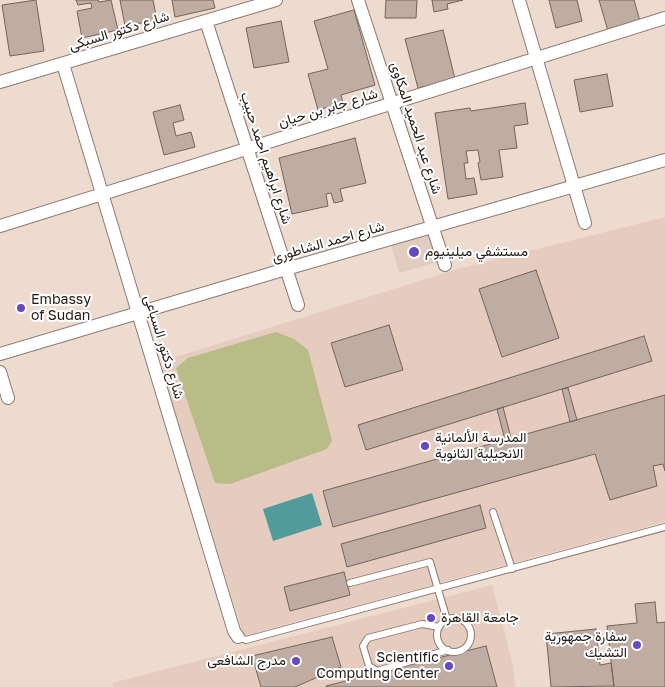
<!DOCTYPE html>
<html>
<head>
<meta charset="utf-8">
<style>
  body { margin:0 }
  canvas { display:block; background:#eedbd0 }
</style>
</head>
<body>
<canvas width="665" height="687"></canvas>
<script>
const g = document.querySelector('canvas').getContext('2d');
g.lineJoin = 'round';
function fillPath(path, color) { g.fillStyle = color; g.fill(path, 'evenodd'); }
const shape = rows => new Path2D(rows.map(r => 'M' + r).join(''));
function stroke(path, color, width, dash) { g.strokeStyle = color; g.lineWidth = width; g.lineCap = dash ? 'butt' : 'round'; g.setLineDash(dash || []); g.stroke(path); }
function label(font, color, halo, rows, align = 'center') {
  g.font = font + ' "Golos Text",Vazirmatn,sans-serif'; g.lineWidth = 4; g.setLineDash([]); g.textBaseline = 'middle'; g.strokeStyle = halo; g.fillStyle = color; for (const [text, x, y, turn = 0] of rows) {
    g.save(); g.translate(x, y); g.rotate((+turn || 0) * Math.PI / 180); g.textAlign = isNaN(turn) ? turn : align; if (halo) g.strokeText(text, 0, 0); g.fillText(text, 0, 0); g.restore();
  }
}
fillPath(shape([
  [665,217,665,522,244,636,161,371,172,358,461,268],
  [492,585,513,665,515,687,113,687,112,683]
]), '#e6ccbe');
fillPath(shape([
  [428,230,438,262,399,273,390,241]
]), '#e1cdbf');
fillPath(shape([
  [276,332,294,339,308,350,332,441,327,449,230,484,215,483,176,368,188,358]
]), '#b8bc87');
fillPath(shape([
  [312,493,322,525,273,541,263,509]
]), '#529b9d');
const building = shape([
  [36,0,44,51,10,56,2,5,36,0],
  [76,0,98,0,99,2,111,0,118,30,82,38,77,11,92,8,91,3,78,5,76,0],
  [120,0,153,0,157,20,125,26,120,0],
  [172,0,213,0,215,8,175,17,172,0],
  [386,0,417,0,416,18,385,18,386,0],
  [432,0,463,0,447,4,448,9,434,12,432,0],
  [549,0,577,0,582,21,556,28,549,0],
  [599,0,634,0,640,21,608,31,599,0],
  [354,10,375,85,341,95,343,103,318,110,308,74,328,69,314,21,354,10],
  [281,21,289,62,254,68,246,28,281,21],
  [443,30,455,79,418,88,405,39,443,30],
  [607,74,613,106,580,112,574,80,607,74],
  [525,103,528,124,514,126,517,148,499,150,503,177,481,180,478,163,480,162,478,150,466,151,468,163,464,163,466,179,474,178,477,194,448,199,435,113,470,108,471,111,525,103],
  [180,105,184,120,173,123,176,136,191,132,195,147,164,155,153,112,180,105],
  [355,138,366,183,340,189,343,201,334,203,331,193,326,194,328,206,292,214,279,158,355,138],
  [536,270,559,338,502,357,479,289,536,270],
  [389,325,403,370,345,387,331,343,389,325],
  [644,336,652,361,366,450,358,425,644,336],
  [568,388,577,420,570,422,562,389,568,388],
  [665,395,665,471,663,464,653,466,657,486,610,500,595,454,333,527,323,491,665,395],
  [503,407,511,438,505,440,497,409,503,407],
  [480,505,486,528,347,567,341,544,480,505],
  [344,572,350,595,290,611,284,587,344,572],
  [655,602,657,623,665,622,665,687,614,687,607,626,637,623,635,604,655,602],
  [596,629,600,665,611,663,614,686,551,687,546,634,596,629],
  [332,637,341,667,295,687,261,687,252,656,332,637],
  [486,646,497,687,326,687,326,686,486,646]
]);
fillPath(building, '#bfaca2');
stroke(building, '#75645b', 1);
const lane = shape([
  [493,512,512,569],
  [350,583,430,562,447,620],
  '437 635a17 17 0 1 1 34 0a17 17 0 1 1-34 0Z',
  [439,627,422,624,368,638,363,646,369,666,377,671,448,650],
  [238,637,246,640,665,527]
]);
const street = shape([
  [358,0,445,265],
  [519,0,585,223],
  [206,21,298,305],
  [63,64,234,631,238,637],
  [0,82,276,0],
  [0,226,665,18],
  [0,354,286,269,665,160],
  [0,372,8,398]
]);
stroke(lane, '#8c7b71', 8);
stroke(street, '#8c7b71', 14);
stroke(lane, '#fff', 6);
stroke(street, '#fff', 12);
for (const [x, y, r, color] of [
  [414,252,6,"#6749c2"],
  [21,308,5,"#6749c2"],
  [425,446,5,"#6749c2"],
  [431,618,5,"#6749c2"],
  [637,645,5,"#6749c2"],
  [296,661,5,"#6749c2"],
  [449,666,5,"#6749c2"]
]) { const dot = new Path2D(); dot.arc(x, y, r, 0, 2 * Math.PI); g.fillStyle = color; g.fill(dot); stroke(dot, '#fff', 2); }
label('14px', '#201a16', '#fff', [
  ["شارع دكتور السبكى",119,31,-17],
  ["شارع جابر بن حيان",328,108,-17],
  ["شارع عبد الحميد المكاوى",416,128,72],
  ["شارع ابراهيم احمد حبيب",266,158,72],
  ["شارع احمد الشاطورى",328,242,-16],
  ["شارع دكتور السباعى",164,347,73]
]);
label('14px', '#201a16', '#fff', [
  ["مستشفي ميلينيوم",425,252],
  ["Embassy",31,300],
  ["of Sudan",31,316],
  ["المدرسة الألمانية",435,438],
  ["الانجيلية الثانوية",435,454],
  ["جامعة القاهرة",441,618],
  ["سفارة جمهورية",627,637,"right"],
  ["التشيك",627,653,"right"],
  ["Scientific",439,658,"right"],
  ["Computing Center",439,674,"right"],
  ["مدرج الشافعى",286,661,"right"]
], 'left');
</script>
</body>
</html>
